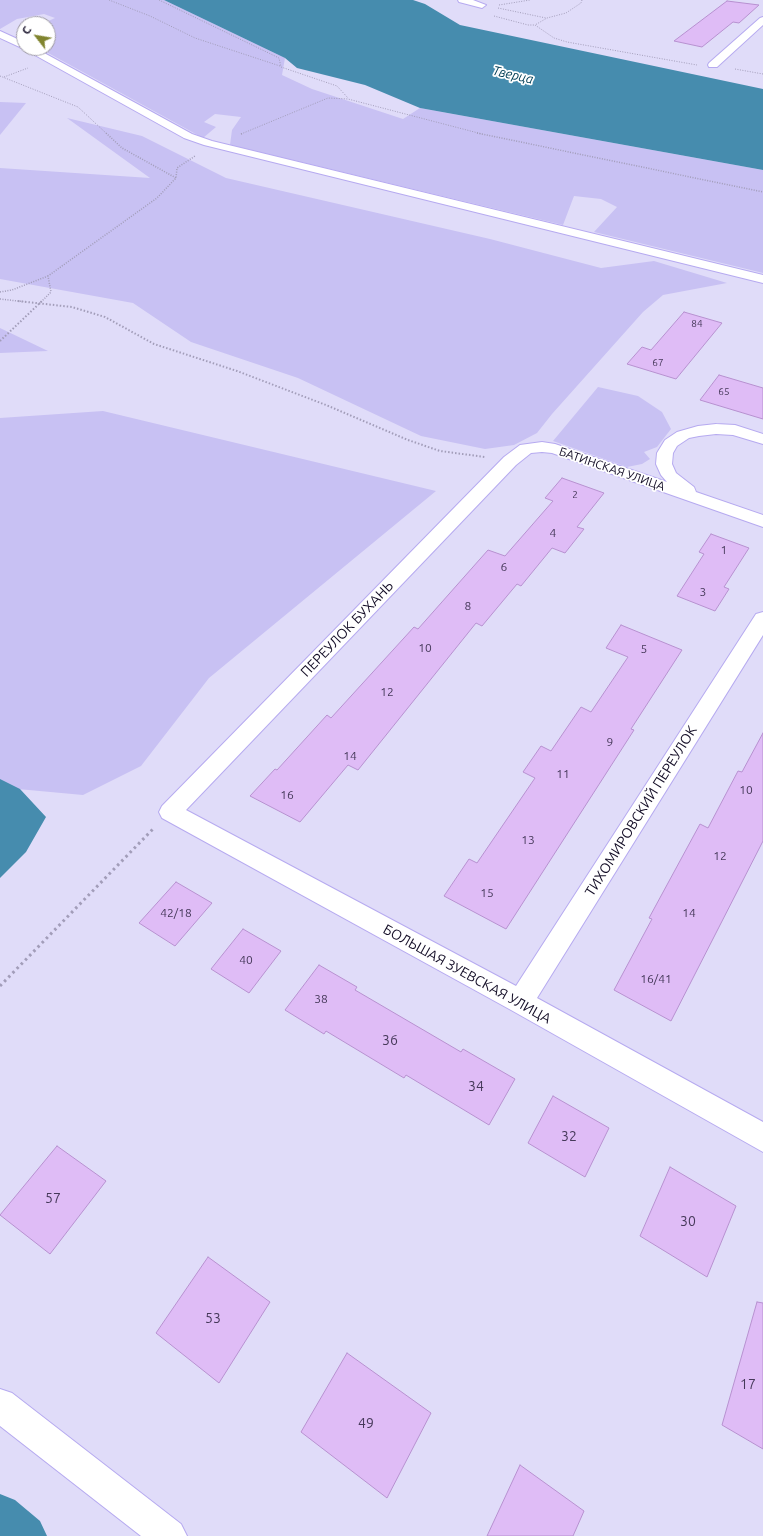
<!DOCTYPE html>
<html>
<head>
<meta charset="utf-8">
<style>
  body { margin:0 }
  #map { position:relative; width:763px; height:1536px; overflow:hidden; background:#e0dcf9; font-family:Ubuntu,sans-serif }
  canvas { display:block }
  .north { position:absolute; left:16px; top:16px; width:40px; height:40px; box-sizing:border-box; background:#fff; border:1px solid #a19ea8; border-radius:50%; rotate:301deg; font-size:11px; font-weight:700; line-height:16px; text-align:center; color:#130d26 }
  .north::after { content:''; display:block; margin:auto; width:14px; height:18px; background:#80842e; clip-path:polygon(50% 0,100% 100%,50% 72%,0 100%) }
</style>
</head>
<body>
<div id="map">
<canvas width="763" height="1536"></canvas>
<div class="north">С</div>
</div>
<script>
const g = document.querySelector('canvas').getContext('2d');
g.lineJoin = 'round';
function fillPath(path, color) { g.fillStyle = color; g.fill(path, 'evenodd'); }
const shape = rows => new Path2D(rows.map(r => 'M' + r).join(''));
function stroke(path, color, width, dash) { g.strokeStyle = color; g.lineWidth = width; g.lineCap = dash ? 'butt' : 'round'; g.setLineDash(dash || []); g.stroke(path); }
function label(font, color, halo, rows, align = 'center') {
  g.font = font + ' Ubuntu,sans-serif'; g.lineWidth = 3.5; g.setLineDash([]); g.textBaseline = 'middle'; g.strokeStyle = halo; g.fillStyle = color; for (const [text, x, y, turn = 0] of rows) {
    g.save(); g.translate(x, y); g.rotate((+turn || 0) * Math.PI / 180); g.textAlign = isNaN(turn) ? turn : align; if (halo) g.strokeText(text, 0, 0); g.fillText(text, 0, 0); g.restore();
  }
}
fillPath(shape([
  [0,0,164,0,285,58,282,75,312,89,403,119,420,108,763,170,763,273,594,232,617,207,601,199,574,196,563,225,230,145,232,130,241,117,215,114,204,122,216,127,203,138,39,48,48,48,48,24,42,24,55,18,44,14,17,19,0,29],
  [0,102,26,103,0,135],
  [67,118,142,136,226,178,490,239,601,268,654,261,727,283,663,295,643,312,552,414,537,433,514,445,485,449,421,436,298,378,191,342,133,303,0,279,0,168,150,178],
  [0,328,48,351,0,353],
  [598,387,638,396,662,412,671,429,657,447,644,452,650,459,642,464,627,467,553,441],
  [103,411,436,491,209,678,141,766,83,795,7,788,0,789,0,418]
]), '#c8c1f3');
fillPath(shape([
  [164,0,413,0,425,4,460,25,763,89,763,170,420,108,365,85,297,68,285,58],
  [0,779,20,789,46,817,26,852,0,878]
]), '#468cae');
fillPath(shape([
  [0,1494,15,1500,40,1521,47,1536,0,1536,0,1494]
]), '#468cae');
const building = shape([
  [727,1,759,5,739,23,733,22,702,47,674,41,727,1],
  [684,312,722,323,676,379,627,364,642,347,651,350,684,312],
  [719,375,763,388,763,419,700,400,719,375],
  [562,478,604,493,577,527,584,529,565,553,552,548,521,586,517,584,482,626,476,623,358,770,348,765,300,822,250,796,275,769,277,770,327,715,331,718,414,627,418,629,488,550,505,556,553,501,545,498,562,478],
  [711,534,749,548,724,587,729,589,715,611,677,596,704,554,699,552,711,534],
  [621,625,682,650,631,729,634,730,506,929,444,896,469,859,477,863,535,778,523,772,541,746,551,751,581,707,591,712,628,657,606,648,621,625],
  [763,733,763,841,671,1021,614,990,652,919,649,918,700,824,708,828,738,771,742,772,763,733],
  [176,882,212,903,175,946,139,923,176,882],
  [243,929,281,951,249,993,211,969,243,929],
  [319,965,357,987,355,990,461,1052,463,1049,515,1079,489,1125,406,1075,404,1078,326,1031,324,1034,285,1010,319,965],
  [553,1096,609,1128,585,1177,528,1143,553,1096],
  [57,1146,106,1181,50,1254,0,1215,57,1146],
  [670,1167,736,1206,707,1277,640,1236,670,1167],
  [208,1257,270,1302,219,1383,156,1333,208,1257],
  [757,1302,763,1303,763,1449,722,1425,757,1302],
  [347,1353,431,1413,387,1498,301,1432,347,1353],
  [520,1465,584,1511,573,1536,487,1536,520,1465]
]);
fillPath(building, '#dfbcf6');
stroke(building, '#b791d0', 1);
const minor = shape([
  [458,0,473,0,486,5,482,8,459,2,458,0],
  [763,17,763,25,717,67,709,67,708,65,709,63,760,18,763,17],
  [0,31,24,42,24,48,35,48,192,134,212,141,763,275,763,283,204,145,184,138,24,49,0,38,0,31],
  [716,424,735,425,763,434,763,444,733,435,716,434,699,436,689,438,677,446,673,453,672,464,676,473,694,487,696,492,763,515,763,527,552,453,542,452,531,453,516,465,186,810,516,986,756,614,763,612,763,635,537,998,763,1122,763,1152,511,1010,162,818,159,812,162,806,504,457,520,445,542,442,555,444,667,482,661,475,656,464,657,453,665,440,677,432,698,426,716,424],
  [0,1389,12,1393,181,1524,187,1536,141,1536,0,1426,0,1389]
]);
stroke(minor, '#b6aaf0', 2);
stroke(shape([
  [109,0,150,16,195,38,280,66],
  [159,0,279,58,281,67,337,86,348,98],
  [582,0,581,3,566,13,547,18,535,25,554,38,567,42,697,65],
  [499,5,530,0],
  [498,8,546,18],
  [494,16,528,25,535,25],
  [735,69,763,74],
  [0,76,78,107,107,134],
  [4,77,28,68],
  [241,134,328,98,348,99,482,134]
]), '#a29db9', 1, [1, 1.5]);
stroke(shape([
  [106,133,122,148,176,178],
  [477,133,763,192],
  [241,134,243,133],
  [0,292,12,290,48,276],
  [0,299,27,302],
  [41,302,51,292,48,276,157,198,176,178,177,168,195,156]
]), '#a29db9', 1.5, [1, 1.5]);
stroke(shape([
  [18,301,72,307,105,317,154,344,237,371,326,405,408,440,440,451,485,457],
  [0,341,42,301]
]), '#a29db9', 2, [1.5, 2]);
stroke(shape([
  [0,986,154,828]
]), '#a29db9', 3, [2.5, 3.5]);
fillPath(minor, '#fff');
label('10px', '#46395a', null, [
  ["84",697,324],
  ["67",658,363],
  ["65",724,392],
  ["2",575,495]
]);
label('12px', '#130d26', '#fff', [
  ["БАТИНСКАЯ УЛИЦА",612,469,19]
]);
label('12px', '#46395a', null, [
  ["4",553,533],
  ["1",724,550],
  ["6",504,567],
  ["3",703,592],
  ["8",468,606],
  ["10",425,648],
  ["5",644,649],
  ["12",387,692],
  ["9",610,742],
  ["14",350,756],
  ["11",563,774],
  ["10",746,790],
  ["16",287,795],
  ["13",528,840],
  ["12",720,856],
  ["15",487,893],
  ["42/18",176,913],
  ["14",689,913],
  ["40",246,960],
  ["16/41",656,979],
  ["38",321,999]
]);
label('italic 13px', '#003d55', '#fff', [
  ["Тверца",513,75,13]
]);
label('14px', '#130d26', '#fff', [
  ["ПЕРЕУЛОК БУХАНЬ",347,629,-46],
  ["ТИХОМИРОВСКИЙ ПЕРЕУЛОК",641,811,-58],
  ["БОЛЬШАЯ ЗУЕВСКАЯ УЛИЦА",467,974,29]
]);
label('14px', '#46395a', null, [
  ["36",390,1040],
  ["34",476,1086],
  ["32",569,1136],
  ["57",53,1198],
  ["30",688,1221],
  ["53",213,1318],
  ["17",748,1384],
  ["49",366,1423]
]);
</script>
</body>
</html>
